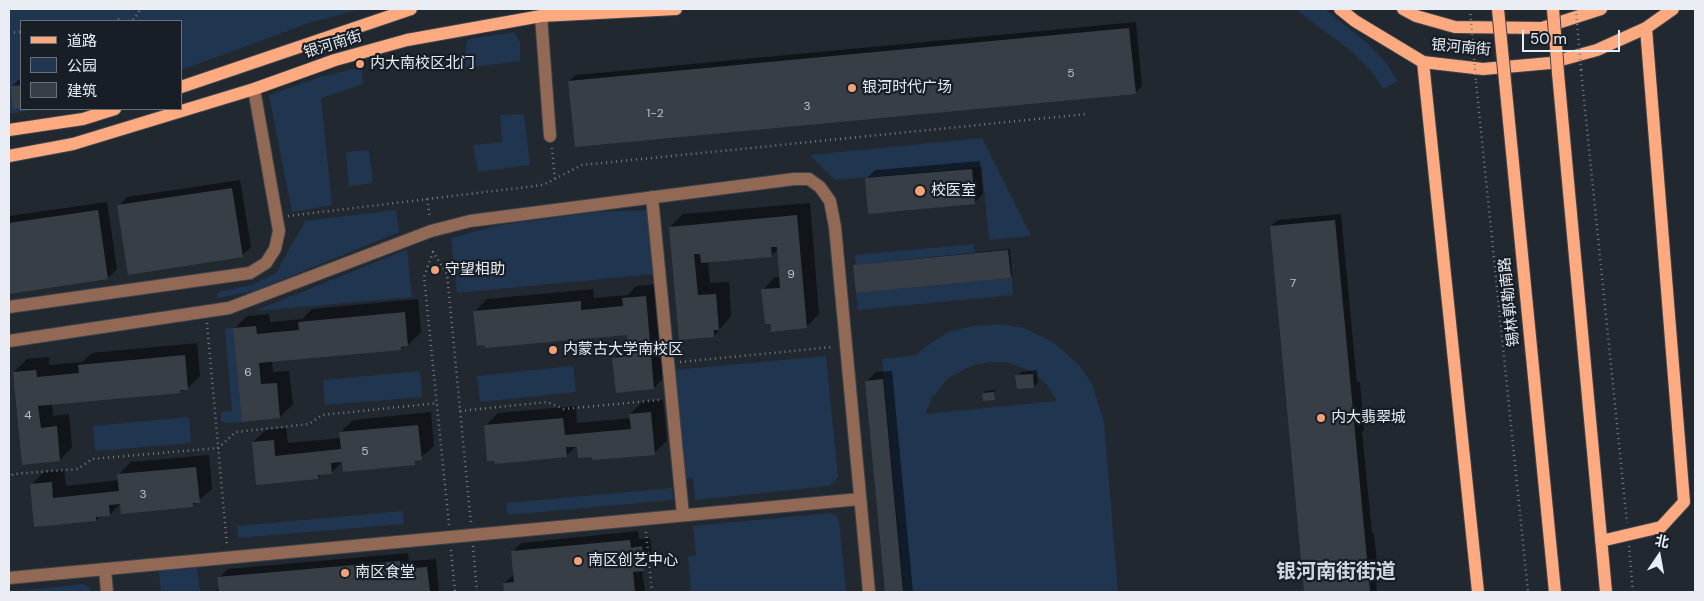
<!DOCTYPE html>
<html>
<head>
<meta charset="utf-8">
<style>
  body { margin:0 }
  #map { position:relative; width:1704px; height:601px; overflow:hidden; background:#212830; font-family:"DM Sans","Noto Sans SC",sans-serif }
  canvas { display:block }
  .frame { position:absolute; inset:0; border:10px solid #eaeef4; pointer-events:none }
  .legend { position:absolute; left:20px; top:20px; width:162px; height:90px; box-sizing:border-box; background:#181e26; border:1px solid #6c7178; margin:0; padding:6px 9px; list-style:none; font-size:15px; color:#eaeef4 }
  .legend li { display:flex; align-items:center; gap:10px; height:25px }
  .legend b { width:25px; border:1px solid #6c7178 }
  .north { position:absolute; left:1634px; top:531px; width:50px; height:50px; -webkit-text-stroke:4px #181e26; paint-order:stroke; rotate:12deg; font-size:14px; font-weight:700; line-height:20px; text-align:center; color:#eaeef4 }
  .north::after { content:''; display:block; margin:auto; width:18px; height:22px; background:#eaeef4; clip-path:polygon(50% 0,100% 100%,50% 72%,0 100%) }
  .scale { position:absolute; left:1522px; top:30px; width:98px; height:22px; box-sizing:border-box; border:2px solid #eaeef4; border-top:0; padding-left:6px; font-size:15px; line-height:18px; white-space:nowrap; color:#eaeef4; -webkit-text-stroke:4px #181e26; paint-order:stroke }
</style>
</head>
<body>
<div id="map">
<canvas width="1704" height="601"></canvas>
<div class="frame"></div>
<ul class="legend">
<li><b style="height:6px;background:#fdaa81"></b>道路</li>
<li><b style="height:14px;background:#203650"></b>公园</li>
<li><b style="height:14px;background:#373e46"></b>建筑</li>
</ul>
<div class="north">北</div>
<div class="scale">50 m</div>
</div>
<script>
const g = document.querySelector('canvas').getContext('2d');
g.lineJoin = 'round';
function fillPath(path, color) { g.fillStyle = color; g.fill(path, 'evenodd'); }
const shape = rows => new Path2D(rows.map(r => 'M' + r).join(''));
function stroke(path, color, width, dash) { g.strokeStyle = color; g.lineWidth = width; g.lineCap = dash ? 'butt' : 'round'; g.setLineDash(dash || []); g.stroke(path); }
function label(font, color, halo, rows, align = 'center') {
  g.font = font + ' "DM Sans","Noto Sans SC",sans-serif'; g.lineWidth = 4.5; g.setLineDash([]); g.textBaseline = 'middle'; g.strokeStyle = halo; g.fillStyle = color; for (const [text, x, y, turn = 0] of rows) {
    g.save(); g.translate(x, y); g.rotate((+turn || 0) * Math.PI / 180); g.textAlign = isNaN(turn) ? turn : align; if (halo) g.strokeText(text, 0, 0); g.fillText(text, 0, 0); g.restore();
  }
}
fillPath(shape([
  [9,9,362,9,309,23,181,70,181,21,21,21,21,109,38,109,9,114],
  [1295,9,1325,9,1368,44,1384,60,1398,81,1383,89,1373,73,1350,50],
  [514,32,520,42,520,61,465,68,466,43,469,39],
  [362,67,363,84,321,98,332,205,292,212,269,95,320,77],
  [524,114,530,165,478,172,473,145,502,142,500,115],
  [982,138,1031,236,989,240,982,167,835,180,810,155],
  [369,150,373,183,349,186,346,152],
  [396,210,399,232,254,291,218,298,218,292,252,285,276,273,305,221],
  [648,210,653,274,457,293,451,238,500,225,597,212],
  [974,244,975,253,856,265,855,255],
  [407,249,412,297,255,311,403,251],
  [1012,278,1013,295,858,310,856,293],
  [999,324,1024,328,1053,342,1079,365,1092,384,1104,422,1118,592,904,592,882,359,916,355,931,343,949,332,973,326],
  [991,362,1006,362,1031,371,1046,384,1057,401,925,414,932,398,948,378,973,365],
  [233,328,242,422,224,423,221,420,221,412,232,411,225,329],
  [826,356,838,477,830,486,695,500,693,478,685,479,674,370],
  [573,366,576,392,480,402,477,376],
  [420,371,422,397,325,405,323,380],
  [189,417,191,443,95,451,93,426],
  [672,488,673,500,507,515,506,503],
  [403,511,404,524,238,538,237,526],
  [830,513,836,515,839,520,846,592,691,592,688,556,696,555,693,526],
  [197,568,200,592,161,592,159,571],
  [83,584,90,588,92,592,9,592]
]), '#203650');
fillPath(shape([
  [1136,22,1142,86,1135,93,569,81,576,75],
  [18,80,21,80,21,107,14,108,11,87],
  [980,161,983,194,974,203,866,179,875,170],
  [240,180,251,247,242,256,119,206,127,197],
  [107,202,117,269,108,278,9,293,9,216],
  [810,203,819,314,806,327,763,290,775,277,780,277,779,248,772,255,708,261,710,283,729,282,731,316,714,336,670,227,683,214],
  [1341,214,1357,383,1360,382,1364,430,1362,432,1372,533,1374,533,1379,581,1376,583,1377,592,1306,592,1287,397,1271,226,1278,220],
  [1010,249,1012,275,1010,277,855,265],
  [658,284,666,375,654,388,614,358,629,345,628,334,475,311,487,299,593,289,594,298,628,295,636,286],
  [418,299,421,332,408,345,400,349,272,360,273,372,289,371,293,404,280,417,243,420,234,329,247,316,269,314,270,322,302,319,312,309],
  [197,343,200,376,188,388,180,392,52,404,53,416,69,414,72,447,60,460,23,464,14,372,27,359,49,357,49,365,82,362,92,353],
  [1037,370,1038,382,1034,387,1017,376,1021,372],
  [892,371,913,592,886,592,867,381,876,372],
  [995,390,994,399,983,393,985,391],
  [663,400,667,441,654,453,593,455,578,444,566,456,485,426,498,413,576,406,577,423,631,418,630,414,643,401],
  [431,412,434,446,414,463,343,461,332,472,322,473,318,478,257,483,253,442,266,430,286,428,288,443,341,438,340,433,353,420],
  [209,455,212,489,192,506,121,503,110,515,100,516,96,520,35,526,31,485,44,472,64,470,66,486,119,480,118,475,131,462],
  [638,531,639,539,650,538,653,561,642,570,645,592,505,592,504,583,515,574,513,552,521,543],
  [408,553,409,561,436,559,439,592,215,592,219,588,219,578,228,569]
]), '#0007');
fillPath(shape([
  [1129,28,1136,94,575,147,568,81],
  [21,85,21,108,13,109,10,86],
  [972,169,975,204,868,214,865,178],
  [232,188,243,257,128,275,117,205],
  [98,210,108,279,9,294,9,223],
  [797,215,807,328,771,332,771,324,765,324,761,289,780,288,777,247,771,247,772,257,701,263,700,254,694,254,698,295,716,294,719,330,714,330,714,337,679,340,669,227],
  [1335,220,1370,591,1370,592,1304,592,1270,226],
  [1008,250,1011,278,856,293,853,265],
  [646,296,654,389,616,393,612,358,629,356,627,335,485,348,484,345,477,346,473,311,581,301,581,310,623,306,622,298],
  [405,312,408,346,401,347,401,350,259,363,261,384,277,383,280,418,242,422,233,328,256,326,257,334,299,330,298,322],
  [185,355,188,390,180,390,181,393,38,406,41,428,57,426,60,461,22,465,13,372,36,370,37,377,79,373,78,365],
  [1033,374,1034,388,1017,389,1015,375],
  [883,379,903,592,885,592,865,381],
  [994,392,995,400,983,401,982,393],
  [651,412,655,455,592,460,592,457,578,458,577,447,566,447,567,457,495,464,494,461,487,461,484,425,563,418,565,435,631,429,629,414],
  [418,425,422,460,415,461,415,465,343,472,342,462,331,463,332,474,318,475,318,479,256,485,252,442,274,440,275,456,341,449,339,432],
  [196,467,200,503,193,503,193,507,121,514,120,504,109,505,110,516,96,517,96,521,34,527,30,484,52,482,53,498,119,491,117,474],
  [630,540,631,548,642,546,644,571,633,572,635,592,504,592,503,583,514,582,511,551],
  [400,561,400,569,427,567,430,592,219,592,217,577]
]), '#373e46');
const minor = shape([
  [541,16,550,136],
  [652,197,683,515],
  [9,307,250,273,266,263,275,249,279,231,254,89],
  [9,341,229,308,431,231,470,221,794,179,809,179,820,187,830,201,835,227,869,592],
  [105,569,107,592],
  [9,578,860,499]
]);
const major = shape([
  [1340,9,1355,21,1423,62,1483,69,1550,63,1597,50,1646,28,1673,9],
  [1403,9,1416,16,1455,27,1542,28,1601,9],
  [1423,62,1478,592],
  [1558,73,1606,592],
  [1505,81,1555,592],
  [181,87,411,9],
  [9,130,83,119,115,109],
  [9,156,73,144,254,89,335,60,407,40,541,16,676,9],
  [1601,541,1661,527,1684,502,1646,28]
]);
stroke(minor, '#3d444b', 14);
stroke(major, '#3d444b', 14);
stroke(shape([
  [118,19,122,21],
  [128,21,134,19,141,9],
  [9,33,21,32],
  [1581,70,1627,523],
  [1476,82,1528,592],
  [552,148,555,179],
  [427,199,430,218],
  [288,216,543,185,582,165,1087,114],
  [207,323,227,546],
  [680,362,833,347],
  [460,411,547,402,564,409,659,400],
  [9,479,13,474,78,469,92,459,218,448,236,432,309,424,322,415,437,403],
  [449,525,424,277,433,252,447,274,471,524],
  [646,532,652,592],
  [473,546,477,592],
  [1629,546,1633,592],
  [451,550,455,592]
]), '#797e86', 2.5, [1, 4]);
stroke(minor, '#916955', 12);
stroke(major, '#fdaa81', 12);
const majorBridge = shape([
  [1498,9,1505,81],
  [1553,9,1558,73]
]);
stroke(majorBridge, '#3d444b', 14, []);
stroke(shape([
  [1470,9,1476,82],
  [1576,9,1581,70]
]), '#797e86', 2.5, [1, 4]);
stroke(majorBridge, '#fdaa81', 12);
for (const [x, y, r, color] of [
  [360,64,5,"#f0a27a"],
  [852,88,5,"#f0a27a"],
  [920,191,6,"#f0a27a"],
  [435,270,5,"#f0a27a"],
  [553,350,5,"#f0a27a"],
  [1321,418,5,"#f0a27a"],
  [578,561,5,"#f0a27a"],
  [345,573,5,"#f0a27a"]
]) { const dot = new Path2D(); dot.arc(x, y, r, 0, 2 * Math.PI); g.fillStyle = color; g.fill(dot); stroke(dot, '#181e26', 2); }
label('12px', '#bdc2c8', null, [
  ["5",1071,74],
  ["3",807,107],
  ["1-2",655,114],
  ["9",791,275],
  ["7",1293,284],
  ["6",248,373],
  ["4",28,416],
  ["5",365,452],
  ["3",143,495]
]);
label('15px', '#eaeef4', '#181e26', [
  ["银河南街",333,45,-17],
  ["银河南街",1461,48,5],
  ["锡林郭勒南路",1510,302,-96]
]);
label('15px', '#eaeef4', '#181e26', [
  ["内大南校区北门",370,64],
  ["银河时代广场",862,88],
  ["校医室",931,191],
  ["守望相助",445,270],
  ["内蒙古大学南校区",563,350],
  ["内大翡翠城",1331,418],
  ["南区创艺中心",588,561],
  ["南区食堂",355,573]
], 'left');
label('bold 20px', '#ced7e2', '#181e26', [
  ["银河南街街道",1336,573]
]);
</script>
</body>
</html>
